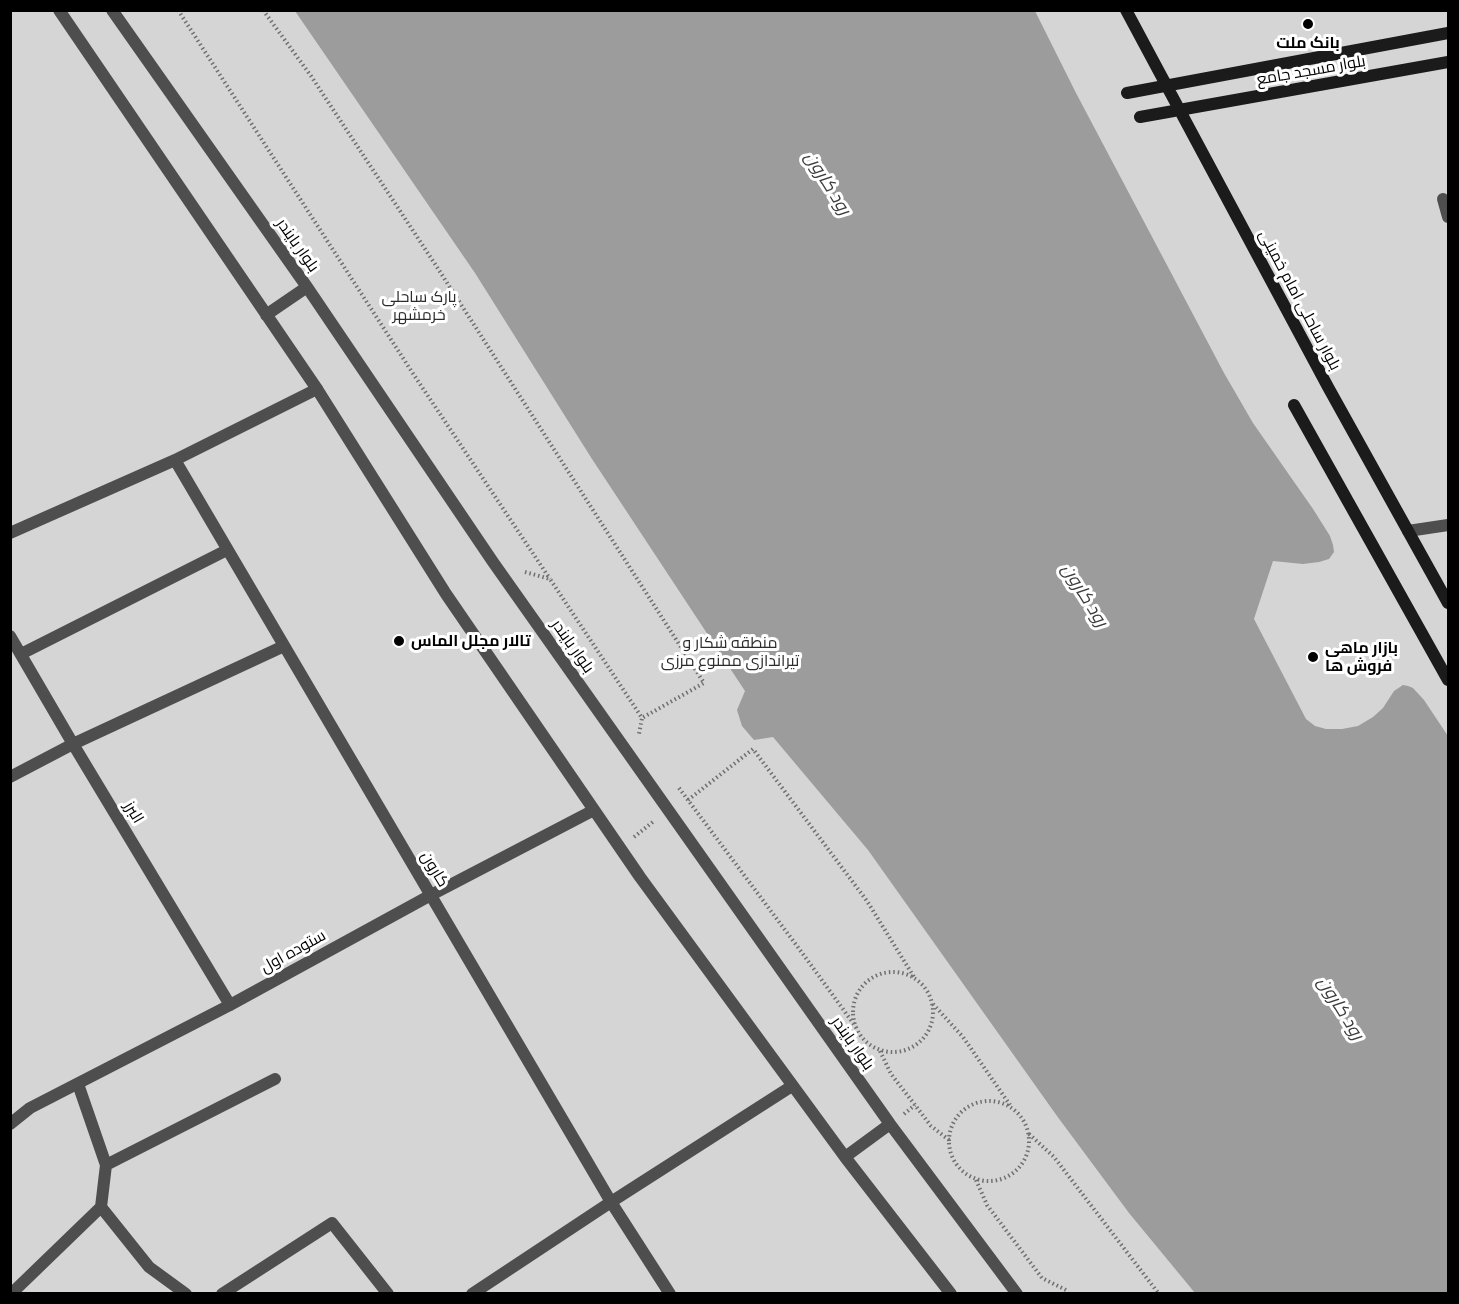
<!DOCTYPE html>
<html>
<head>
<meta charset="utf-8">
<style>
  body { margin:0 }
  #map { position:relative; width:1459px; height:1304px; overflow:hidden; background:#fff; font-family:"Exo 2",sans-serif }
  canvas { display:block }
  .frame { position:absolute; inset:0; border:12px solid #000; pointer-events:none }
</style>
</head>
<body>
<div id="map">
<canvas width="1459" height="1304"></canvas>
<div class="frame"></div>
</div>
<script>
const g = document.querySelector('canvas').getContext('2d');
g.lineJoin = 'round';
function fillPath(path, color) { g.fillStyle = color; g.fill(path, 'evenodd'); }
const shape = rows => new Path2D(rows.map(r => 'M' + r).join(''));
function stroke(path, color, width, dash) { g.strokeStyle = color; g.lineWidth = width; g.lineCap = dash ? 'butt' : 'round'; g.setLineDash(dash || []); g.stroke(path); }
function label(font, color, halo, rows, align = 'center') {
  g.font = font + ' "Exo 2",Cairo,sans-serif'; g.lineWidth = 6; g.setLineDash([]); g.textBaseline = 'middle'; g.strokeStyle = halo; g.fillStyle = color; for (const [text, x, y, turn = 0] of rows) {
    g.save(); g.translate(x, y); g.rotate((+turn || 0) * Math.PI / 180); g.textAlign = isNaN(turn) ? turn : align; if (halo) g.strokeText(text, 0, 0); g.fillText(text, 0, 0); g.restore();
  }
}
fillPath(shape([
  [10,11,1448,11,1448,1293,11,1293]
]), '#d5d5d5');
fillPath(shape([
  [295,11,1035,11,1076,93,1224,373,1253,423,1313,509,1330,536,1333,545,1334,552,1329,559,1319,562,1303,564,1273,561,1254,619,1306,719,1315,726,1326,729,1342,729,1358,726,1373,717,1383,708,1394,691,1403,685,1408,686,1413,688,1424,700,1448,736,1448,1293,1195,1293,1129,1213,1057,1116,868,850,773,737,754,740,742,726,737,710,745,691,592,459,475,273]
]), '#9c9c9c');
stroke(shape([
  [178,10,412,372,550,579],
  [263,10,311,76,435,264,704,683,642,718],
  [525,572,550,579,642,718,639,734],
  [679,788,800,950,856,1027],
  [688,800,753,749,867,901,914,977],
  [634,837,654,821],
  '853 1012a40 40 0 1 1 80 0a40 40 0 1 1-80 0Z',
  [933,1004,963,1037,1010,1105],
  [880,1051,891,1074,915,1105,931,1126,949,1140],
  '949 1141a40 40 0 1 1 80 0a40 40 0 1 1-80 0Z',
  [904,1114,915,1105],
  [1029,1134,1054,1157,1159,1294],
  [976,1180,987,1205,1042,1278,1066,1290,1068,1294]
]), '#707070', 4, [1.5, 3]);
stroke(shape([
  [1408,531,1448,525]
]), '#4e4e4e', 12);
stroke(shape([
  [1443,199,1448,217],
  [175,460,611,1202,670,1294],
  [10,533,175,460,317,389],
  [21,654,227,550],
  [10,777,73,744,284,646],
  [78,1084,106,1165,101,1207,149,1267,186,1294],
  [106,1165,275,1079],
  [11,1294,101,1207],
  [222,1294,332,1223,388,1294],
  [472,1294,611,1202,792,1086]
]), '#4e4e4e', 12);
stroke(shape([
  [59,10,317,389,446,594,640,877,845,1157,951,1294],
  [112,10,307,287,493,562,890,1124,1017,1294],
  [266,315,307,287],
  [10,636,73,744,230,1005],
  [10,1124,30,1108,230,1005,431,895,594,810],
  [845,1157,890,1124]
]), '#4e4e4e', 12);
stroke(shape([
  [1126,10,1328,387,1448,603],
  [1127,93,1448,33],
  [1140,117,1448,62],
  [1294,405,1448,680]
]), '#1b1b1b', 12);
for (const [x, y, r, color] of [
  [1308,24,6,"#000"],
  [399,641,6,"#000"],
  [1313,657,6,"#000"]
]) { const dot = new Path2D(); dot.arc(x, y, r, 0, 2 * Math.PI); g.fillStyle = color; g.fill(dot); stroke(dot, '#fff', 2); }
label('bold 16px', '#000', '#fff', [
  ["بانک ملت",1308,43,"center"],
  ["تالار مجلل الماس",411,641],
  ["بازار ماهی",1325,648],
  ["فروش ها",1325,666]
], 'left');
label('16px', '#000', '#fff', [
  ["بلوار مسجد جامع",1311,70,-10],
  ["بلوار بایندر",298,245,55],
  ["بلوار ساحلی امام خمینی",1300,300,62],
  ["بلوار بایندر",573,646,55],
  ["البرز",134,812,59],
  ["کارون",435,869,59],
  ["ستوده اول",293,951,-29],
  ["بلوار بایندر",853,1043,55]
]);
label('16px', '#2c2c2c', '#fff', [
  ["پارک ساحلی",419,297],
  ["خرمشهر",419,315],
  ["منطقه شکار و",730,643],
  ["تیراندازی ممنوع مرزی",730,661]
]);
label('italic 18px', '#3d3d3d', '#fff', [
  ["رود کارون",828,183,58],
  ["رود کارون",1085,595,58],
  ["رود کارون",1341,1008,58]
]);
</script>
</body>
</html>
